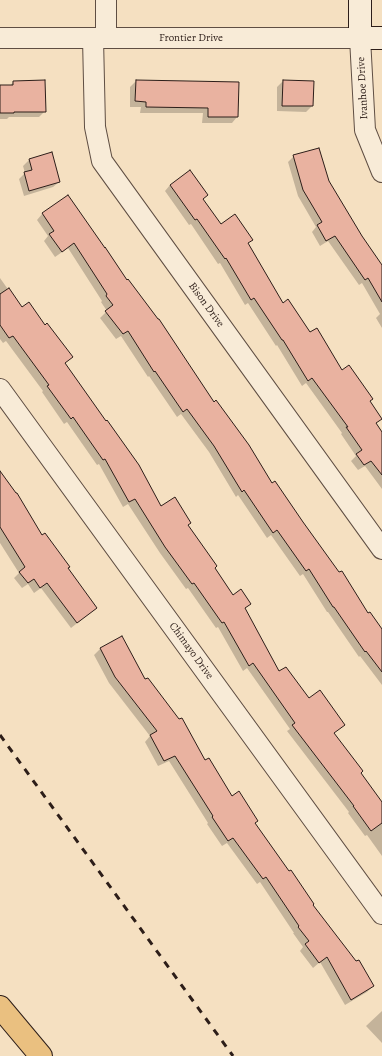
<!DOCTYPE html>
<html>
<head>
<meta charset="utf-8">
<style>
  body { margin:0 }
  canvas { display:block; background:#f5e0c1 }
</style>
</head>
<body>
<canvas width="382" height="1056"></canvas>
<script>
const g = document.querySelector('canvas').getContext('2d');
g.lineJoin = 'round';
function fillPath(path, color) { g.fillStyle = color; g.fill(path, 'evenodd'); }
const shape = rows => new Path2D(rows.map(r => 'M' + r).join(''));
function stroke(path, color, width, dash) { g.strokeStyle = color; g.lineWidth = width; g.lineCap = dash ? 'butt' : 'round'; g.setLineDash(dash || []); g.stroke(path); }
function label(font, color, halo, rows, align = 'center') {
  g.font = font + ' Alegreya,serif'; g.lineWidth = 4; g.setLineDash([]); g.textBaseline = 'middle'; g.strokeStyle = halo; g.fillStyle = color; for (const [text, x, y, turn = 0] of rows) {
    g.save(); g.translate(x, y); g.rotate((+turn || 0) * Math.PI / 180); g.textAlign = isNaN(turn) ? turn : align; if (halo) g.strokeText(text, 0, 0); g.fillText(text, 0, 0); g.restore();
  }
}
fillPath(shape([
  [136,81,237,117,232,123,202,123,203,113,140,113,141,107,130,107,130,87],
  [283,81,312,106,306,112,277,111,277,87],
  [13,82,45,111,39,117,9,117,7,119,0,119,0,86,10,86],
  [51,154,59,182,53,187,24,196,19,179,25,173,23,166,29,160],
  [294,156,328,181,361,237,382,266,382,328,376,318,380,314,362,283,359,285,328,241,320,246,312,232,316,227,298,196,288,162],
  [170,185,207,195,202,200,221,225,247,244,283,304,310,334,369,402,380,419,375,424,382,434,382,489,365,466,358,470,351,461,356,456,341,434,342,433,306,383,302,386,277,345,276,346,248,303,245,305,220,263,218,264,191,224,189,225,165,191],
  [68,197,126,281,272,484,368,614,382,631,382,685,360,656,359,657,328,612,327,612,303,574,300,576,271,535,267,538,238,495,236,497,209,452,181,414,177,417,149,376,148,377,121,336,116,339,100,318,107,311,101,302,102,301,68,248,55,257,44,241,48,236,37,220,42,214],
  [0,278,22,309,45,326,71,357,65,363,161,507,187,526,233,597,250,604,244,609,279,673,309,700,344,724,333,734,360,773,382,804,382,856,367,835,365,836,348,813,349,812,287,731,290,729,247,668,243,671,218,627,216,628,188,588,186,589,160,553,128,504,123,507,99,464,97,465,67,422,64,424,42,392,43,391,6,341,3,343,0,339],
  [0,472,42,536,96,608,90,613,71,628,41,588,34,593,28,584,22,588,14,578,19,573,0,543],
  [122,638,145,681,232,797,257,821,254,824,312,905,373,986,367,992,345,1005,320,962,313,968,300,951,303,947,293,933,294,933,260,882,257,884,227,843,222,846,207,824,208,823,169,761,158,766,145,742,150,736,109,683,94,655,100,649],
  [382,1011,382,1043,366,1026]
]), '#0003');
const building = shape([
  [45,80,46,112,14,112,14,113,0,113,0,85,13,85,13,81,45,80],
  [136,80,239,82,238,117,208,117,208,108,146,107,146,102,135,101,136,80],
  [283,80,314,81,313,106,282,106,283,80],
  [319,148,329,181,362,236,382,265,382,302,368,278,365,280,335,236,326,241,317,225,322,222,303,190,293,155,319,148],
  [52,152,60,182,29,191,24,172,32,170,29,159,52,152],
  [190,170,208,195,203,199,221,224,235,214,253,240,248,243,283,303,288,299,310,332,317,328,342,370,349,365,373,399,370,401,382,419,376,423,382,432,382,475,371,461,364,465,356,454,362,450,346,427,348,427,312,378,308,381,283,340,282,340,254,298,251,300,226,258,225,259,197,219,195,220,170,185,190,170],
  [68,195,105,248,105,247,127,280,128,279,158,319,159,319,214,402,216,400,249,445,272,483,275,481,303,522,339,572,342,571,368,613,370,612,382,629,382,672,366,651,365,652,334,607,333,607,309,569,306,571,277,530,273,533,244,490,242,492,214,446,187,409,183,412,155,371,154,372,128,331,123,334,105,311,113,305,106,296,107,294,74,243,62,252,49,234,54,231,42,213,68,195],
  [9,288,22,307,29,302,45,325,47,323,73,357,65,363,106,421,107,420,139,465,161,506,175,497,191,523,188,525,217,566,215,568,233,595,241,589,251,604,245,608,279,671,286,667,309,698,320,690,345,725,334,733,363,771,361,773,382,802,382,823,371,831,353,806,354,806,292,725,295,723,253,663,249,666,224,622,222,623,194,583,192,584,165,547,135,499,129,502,105,459,103,460,73,417,71,419,47,386,49,385,13,336,9,338,0,325,0,294,9,288],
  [0,471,16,493,17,493,42,535,45,533,70,567,68,568,97,608,77,623,47,583,40,588,34,579,28,583,19,572,25,567,0,527,0,471],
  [122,636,145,679,148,678,179,719,182,718,205,760,209,758,232,796,239,791,258,821,255,823,289,871,291,870,314,904,313,905,356,961,359,960,374,986,351,1000,327,957,319,963,305,944,309,941,298,927,299,926,266,877,263,879,233,838,228,841,212,817,213,816,175,756,164,761,150,735,157,731,115,677,100,648,122,636]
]);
fillPath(building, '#e9b2a0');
stroke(building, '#2d1e19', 1);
const street = shape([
  [0,38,360,38,365,130,382,172],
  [93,38,95,127,102,161,382,549],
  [106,38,106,0],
  [0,389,382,914]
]);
const secondary = shape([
  [360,0,360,38,382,38]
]);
const primary = shape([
  [0,1007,41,1056]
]);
stroke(street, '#5f4e43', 22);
stroke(secondary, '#2d1e19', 24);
stroke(primary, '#2d1e19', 24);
stroke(street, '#f8ebd7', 20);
stroke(secondary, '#f8ebd7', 22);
stroke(primary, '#eac080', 22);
stroke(shape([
  [0,735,233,1056]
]), '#2d1e19', 3, [7, 7]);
label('11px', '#2d1e19', '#f8ebd7', [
  ["Frontier Drive",191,38],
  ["Ivanhoe Drive",363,88,-93],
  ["Bison Drive",206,305,54],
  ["Chimayo Drive",191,651,54]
]);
</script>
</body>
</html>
